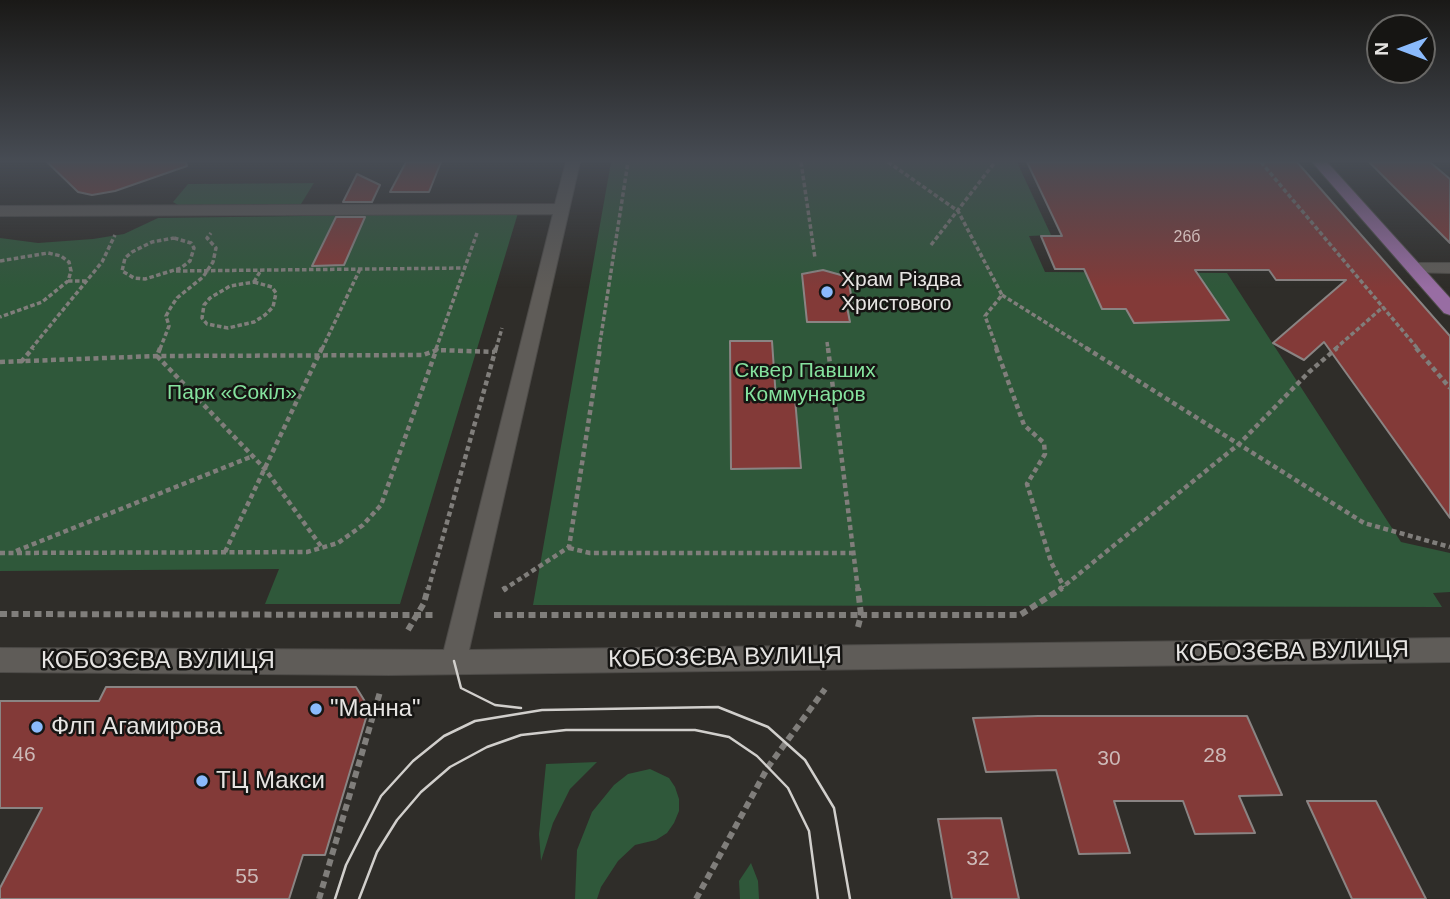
<!DOCTYPE html>
<html>
<head>
<meta charset="utf-8">
<style>
  body { margin:0 }
  #map { position:relative; width:1450px; height:899px; overflow:hidden; background:#2f2d29; font-family:Helvetica,sans-serif }
  canvas { display:block }
  .north { position:absolute; left:1366px; top:14px; width:70px; height:70px; box-sizing:border-box; background:#161513; border:2px solid #696866; border-radius:50%; rotate:270deg; font-size:19px; font-weight:700; line-height:28px; text-align:center; color:#e6e4e2 }
  .north::after { content:''; display:block; margin:auto; width:24px; height:32px; background:#8abafc; clip-path:polygon(50% 0,100% 100%,50% 72%,0 100%) }
</style>
</head>
<body>
<div id="map">
<canvas width="1450" height="899"></canvas>
<div class="north">N</div>
</div>
<script>
const g = document.querySelector('canvas').getContext('2d');
g.lineJoin = 'round';
function fillPath(path, color) { g.fillStyle = color; g.fill(path, 'evenodd'); }
const shape = rows => new Path2D(rows.map(r => 'M' + r).join(''));
function stroke(path, color, width, dash) { g.strokeStyle = color; g.lineWidth = width; g.lineCap = dash ? 'butt' : 'round'; g.setLineDash(dash || []); g.stroke(path); }
function label(font, color, halo, rows, align = 'center') {
  g.font = font + ' Helvetica,sans-serif'; g.lineWidth = 5; g.setLineDash([]); g.textBaseline = 'middle'; g.strokeStyle = halo; g.fillStyle = color; for (const [text, x, y, turn = 0] of rows) {
    g.save(); g.translate(x, y); g.rotate((+turn || 0) * Math.PI / 180); g.textAlign = isNaN(turn) ? turn : align; if (halo) g.strokeText(text, 0, 0); g.fillText(text, 0, 0); g.restore();
  }
}
fillPath(shape([
  [611,162,1017,162,1051,235,1029,236,1045,272,1227,273,1401,542,1450,553,1450,592,1433,593,1442,607,533,605],
  [314,183,301,204,178,205,173,202,188,184],
  [518,213,400,604,265,604,279,569,0,571,0,238,38,243,93,239,124,234,158,218],
  [597,762,570,789,553,823,541,861,539,834,546,764],
  [650,769,669,778,675,787,679,799,679,811,674,823,667,833,656,840,635,845,618,861,601,887,597,899,575,899,577,850,592,812,614,785,628,774],
  [751,863,758,881,759,899,740,899,739,881]
]), '#2f583a');
const building = shape([
  [47,162,186,162,187,166,115,191,92,195,78,192,47,162],
  [406,162,441,162,429,192,390,192,406,162],
  [1027,162,1297,162,1450,336,1450,518,1324,342,1304,360,1273,343,1346,280,1276,280,1269,270,1195,270,1229,320,1134,323,1126,309,1102,309,1084,269,1055,269,1041,236,1062,236,1027,162],
  [1369,162,1430,162,1450,179,1450,243,1369,162],
  [357,174,380,185,372,202,343,202,357,174],
  [336,217,365,217,344,265,312,266,336,217],
  [823,270,848,277,853,307,847,307,850,322,807,322,802,274,823,270],
  [730,341,772,341,776,399,795,399,801,468,731,469,730,341],
  [106,687,356,687,369,708,325,855,303,855,289,899,0,899,0,888,42,808,0,808,0,701,99,701,106,687],
  [1038,716,1247,716,1282,795,1239,796,1255,833,1195,834,1183,801,1114,801,1130,853,1079,854,1056,770,986,772,973,718,1038,716],
  [1307,801,1376,801,1426,899,1352,899,1307,801],
  [1001,818,1019,899,952,899,938,819,1001,818]
]);
fillPath(building, '#833a38');
stroke(building, '#8a8483', 2);
const minor = shape([
  [566,162,580,162,469,650,1450,638,1450,662,389,675,0,672,0,648,444,650,553,214,0,216,0,206,555,204,566,162],
  [1414,263,1450,263,1450,273,1408,272,1406,268,1414,263]
]);
const major = shape([
  [1312,162,1327,162,1450,298,1450,315,1444,313,1312,162]
]);
stroke(minor, '#4d4b48', 2);
stroke(major, '#4d4b48', 2);
stroke(shape([
  [801,162,815,258],
  [888,162,958,211,1002,295,985,316,997,349],
  [1261,162,1418,349],
  [174,238,191,243,194,248,190,261,181,268,145,279,134,278,122,271,125,258,132,252,152,242,174,238],
  [931,245,995,162],
  [0,261,48,253,61,256,69,262,71,271,68,281,42,302,0,317],
  [176,271,465,268],
  [68,281,87,281],
  [254,282,272,287,276,293,273,307,265,315,254,322,228,328,207,324,202,318,204,305,210,298,230,286,254,282],
  [254,282,261,270],
  [1002,295,1088,349],
  [827,342,828,349],
  [31,349,102,262,115,235],
  [160,349,169,326,166,316,171,307,177,298,203,277,213,262,216,248,207,238,211,233],
  [322,349,360,269],
  [436,349,477,233],
  [496,349,502,328],
  [599,349,628,162],
  [1335,349,1383,307]
]), '#807e7b', 3.5, [4.5, 2.5]);
stroke(shape([
  [160,348,157,356,265,469,323,549],
  [828,348,858,590],
  [996,348,1024,425,1044,443,1045,454,1027,484,1051,562,1064,587],
  [1086,348,1364,523,1450,547],
  [1416,348,1450,388],
  [0,362,157,356,423,355,437,350,495,352],
  [21,362,33,348],
  [569,548,590,553,854,553],
  [16,551,253,456],
  [225,552,322,348],
  [0,553,307,552,338,543,363,525,381,505,437,348],
  [428,590,496,348],
  [503,590,569,547,600,348],
  [1059,590,1239,444,1309,372,1337,348]
]), '#807e7b', 4.5, [5, 3.5]);
stroke(shape([
  [503,590,506,588],
  [0,614,433,615],
  [494,615,861,615,858,588],
  [858,627,861,615,1020,615,1062,588],
  [408,630,424,603,428,588],
  [319,899,380,692],
  [696,899,768,767,825,689]
]), '#807e7b', 6, [7, 4.5]);
fillPath(minor, '#5f5c58');
fillPath(major, '#986da3');
stroke(shape([
  [454,661,461,688,495,705,521,708],
  [335,899,346,865,381,796,413,761,444,736,475,721,542,710,718,707,768,727,805,760,834,808,850,899],
  [359,899,377,852,397,820,421,792,450,767,487,747,521,735,566,730,695,730,729,737,757,756,788,788,809,831,818,899]
]), '#d1cfcc', 2.5);
const sky = g.createLinearGradient(0, 0, 0, 288);
sky.addColorStop(0, '#1a1917');
sky.addColorStop(0.56, '#474c54');
sky.addColorStop(1, '#474c5400');
g.fillStyle = sky;
g.fillRect(0, 0, 1450, 288);
for (const [x, y, r, color] of [
  [827,292,7,"#8abafc"],
  [316,709,7,"#8abafc"],
  [37,727,7,"#8abafc"],
  [202,781,7,"#8abafc"]
]) { const dot = new Path2D(); dot.arc(x, y, r, 0, 2 * Math.PI); g.fillStyle = color; g.fill(dot); stroke(dot, '#161513', 2.5); }
label('16px', '#cdbab8', null, [
  ["26б",1187,238]
]);
label('21px', '#e6e4e2', '#161513', [
  ["Храм Різдва",841,280],
  ["Христового",841,304]
], 'left');
label('21px', '#85e29e', '#161513', [
  ["Сквер Павших",805,371],
  ["Коммунаров",805,395],
  ["Парк «Сокіл»",232,393]
]);
label('21px', '#cdbab8', null, [
  ["46",24,755],
  ["28",1215,756],
  ["30",1109,759],
  ["32",978,859],
  ["55",247,877]
]);
label('24px', '#e6e4e2', '#161513', [
  ["КОБОЗЄВА ВУЛИЦЯ",1292,652,-1],
  ["КОБОЗЄВА ВУЛИЦЯ",725,658,-1],
  ["КОБОЗЄВА ВУЛИЦЯ",158,661]
]);
label('24px', '#e6e4e2', '#161513', [
  ["\"Манна\"",330,709],
  ["Флп Агамирова",51,727],
  ["ТЦ Макси",216,781]
], 'left');
</script>
</body>
</html>
